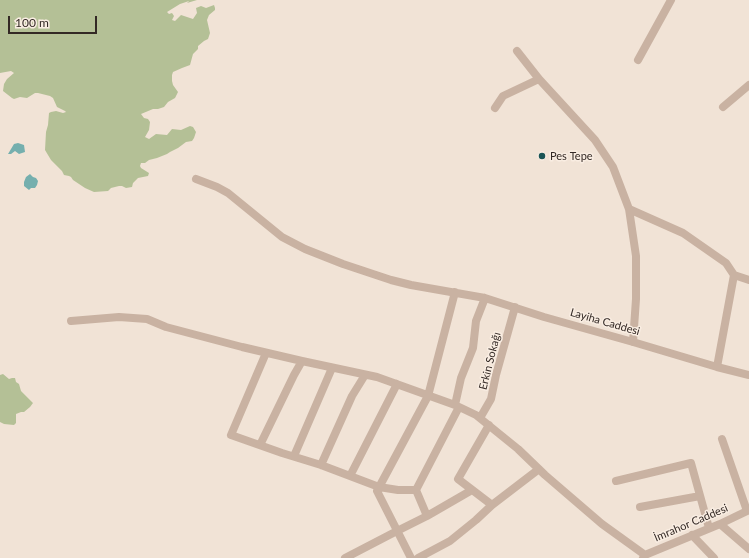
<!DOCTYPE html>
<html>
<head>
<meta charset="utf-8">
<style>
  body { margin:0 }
  #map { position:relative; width:749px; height:558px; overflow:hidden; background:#f1e3d6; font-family:Lato,sans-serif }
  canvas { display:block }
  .scale { position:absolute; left:8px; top:16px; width:89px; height:18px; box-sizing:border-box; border:2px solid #332925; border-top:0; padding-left:5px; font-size:12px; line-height:14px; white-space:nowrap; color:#332925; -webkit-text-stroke:3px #f9ede2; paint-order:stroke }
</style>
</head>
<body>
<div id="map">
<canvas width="749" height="558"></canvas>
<div class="scale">100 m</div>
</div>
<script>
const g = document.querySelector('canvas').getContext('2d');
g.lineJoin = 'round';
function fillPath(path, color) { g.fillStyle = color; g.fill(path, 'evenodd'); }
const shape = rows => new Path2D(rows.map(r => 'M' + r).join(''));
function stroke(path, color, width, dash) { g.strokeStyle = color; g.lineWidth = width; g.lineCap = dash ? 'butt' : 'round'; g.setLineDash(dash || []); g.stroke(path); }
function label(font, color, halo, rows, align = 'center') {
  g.font = font + ' Lato,sans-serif'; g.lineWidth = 3; g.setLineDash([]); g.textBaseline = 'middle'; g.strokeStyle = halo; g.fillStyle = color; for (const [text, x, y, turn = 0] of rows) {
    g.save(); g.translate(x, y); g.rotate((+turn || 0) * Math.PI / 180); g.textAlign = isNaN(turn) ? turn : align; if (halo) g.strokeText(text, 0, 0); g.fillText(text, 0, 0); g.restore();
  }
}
fillPath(shape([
  [0,0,197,0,187,3,189,1,180,4,167,12,169,14,172,13,174,16,172,20,175,21,181,15,193,19,197,13,196,8,201,6,206,8,214,5,215,8,215,10,209,15,207,20,210,33,208,39,204,41,198,46,198,49,193,54,190,65,182,68,173,72,172,75,172,81,173,85,178,92,175,98,168,102,164,107,158,109,153,109,141,114,144,118,148,119,150,122,149,130,145,137,149,139,156,134,167,135,172,129,181,130,190,126,193,127,196,132,194,138,192,141,186,142,178,148,170,152,167,154,157,158,149,160,145,163,141,163,140,166,141,168,149,173,148,176,138,178,133,183,132,187,126,188,122,186,119,186,111,188,108,191,94,192,85,188,73,180,71,177,69,176,64,175,62,171,51,160,45,150,46,132,48,125,49,113,51,112,56,111,63,113,66,112,65,111,57,107,53,98,50,96,38,93,35,93,27,98,20,97,14,99,12,98,3,91,4,84,7,79,14,73,11,71,0,73],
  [3,374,9,379,12,378,15,378,16,382,19,384,21,391,33,403,30,407,24,412,21,412,16,414,16,423,14,425,4,424,0,422,0,375]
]), '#b4c096');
fillPath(shape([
  [18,143,24,145,25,152,19,154,15,151,11,154,8,154,14,144],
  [30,174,33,177,36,178,38,181,37,185,35,188,31,188,29,190,24,186,24,182,26,177]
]), '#75afae');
stroke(shape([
  [517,51,539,79,595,140,613,167,629,209,636,256,636,299,633,342],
  [638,60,671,0],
  [723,107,749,85],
  [495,108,503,96,539,79],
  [196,179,217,187,228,193,282,237,305,249,343,264,391,280,411,285,485,298,544,317,633,342,717,367,749,375],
  [629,209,683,233,726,263,734,275,749,280],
  [71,321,119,317,147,319,166,327,242,347,302,361,377,377,455,405,476,415,518,449,545,475,602,524,645,555],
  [266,353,231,435,282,453,321,465,379,487,398,490,416,490],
  [717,367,734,275],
  [455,405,461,378,473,348,476,321,485,298],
  [480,418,491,399,496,375,515,307],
  [489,425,458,479,492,505],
  [722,439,747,511],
  [260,445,294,375,302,361],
  [294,456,332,368],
  [321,465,352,396,365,375],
  [350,476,397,384],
  [616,481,691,463,709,528],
  [640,507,700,496],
  [427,516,416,490,459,407],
  [720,524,749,549],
  [692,535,714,558],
  [345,558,397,531,427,516,472,490],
  [411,558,377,491,428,396,455,292],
  [418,558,450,541,476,520,492,505,539,469],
  [643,558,645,555,720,524,749,510]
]), '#c9b2a2', 8);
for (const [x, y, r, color] of [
  [542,156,4,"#1a5455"]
]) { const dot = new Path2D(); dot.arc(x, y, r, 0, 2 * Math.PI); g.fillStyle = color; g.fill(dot); stroke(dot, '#f9ede2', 1.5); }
label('11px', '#332925', '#f9ede2', [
  ["Pes Tepe",550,156]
], 'left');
label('11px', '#332925', '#f9ede2', [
  ["Layiha Caddesi",605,322,16],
  ["Erkin Sokağı",490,361,-76],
  ["İmrahor Caddesi",691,523,-23]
]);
</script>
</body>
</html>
